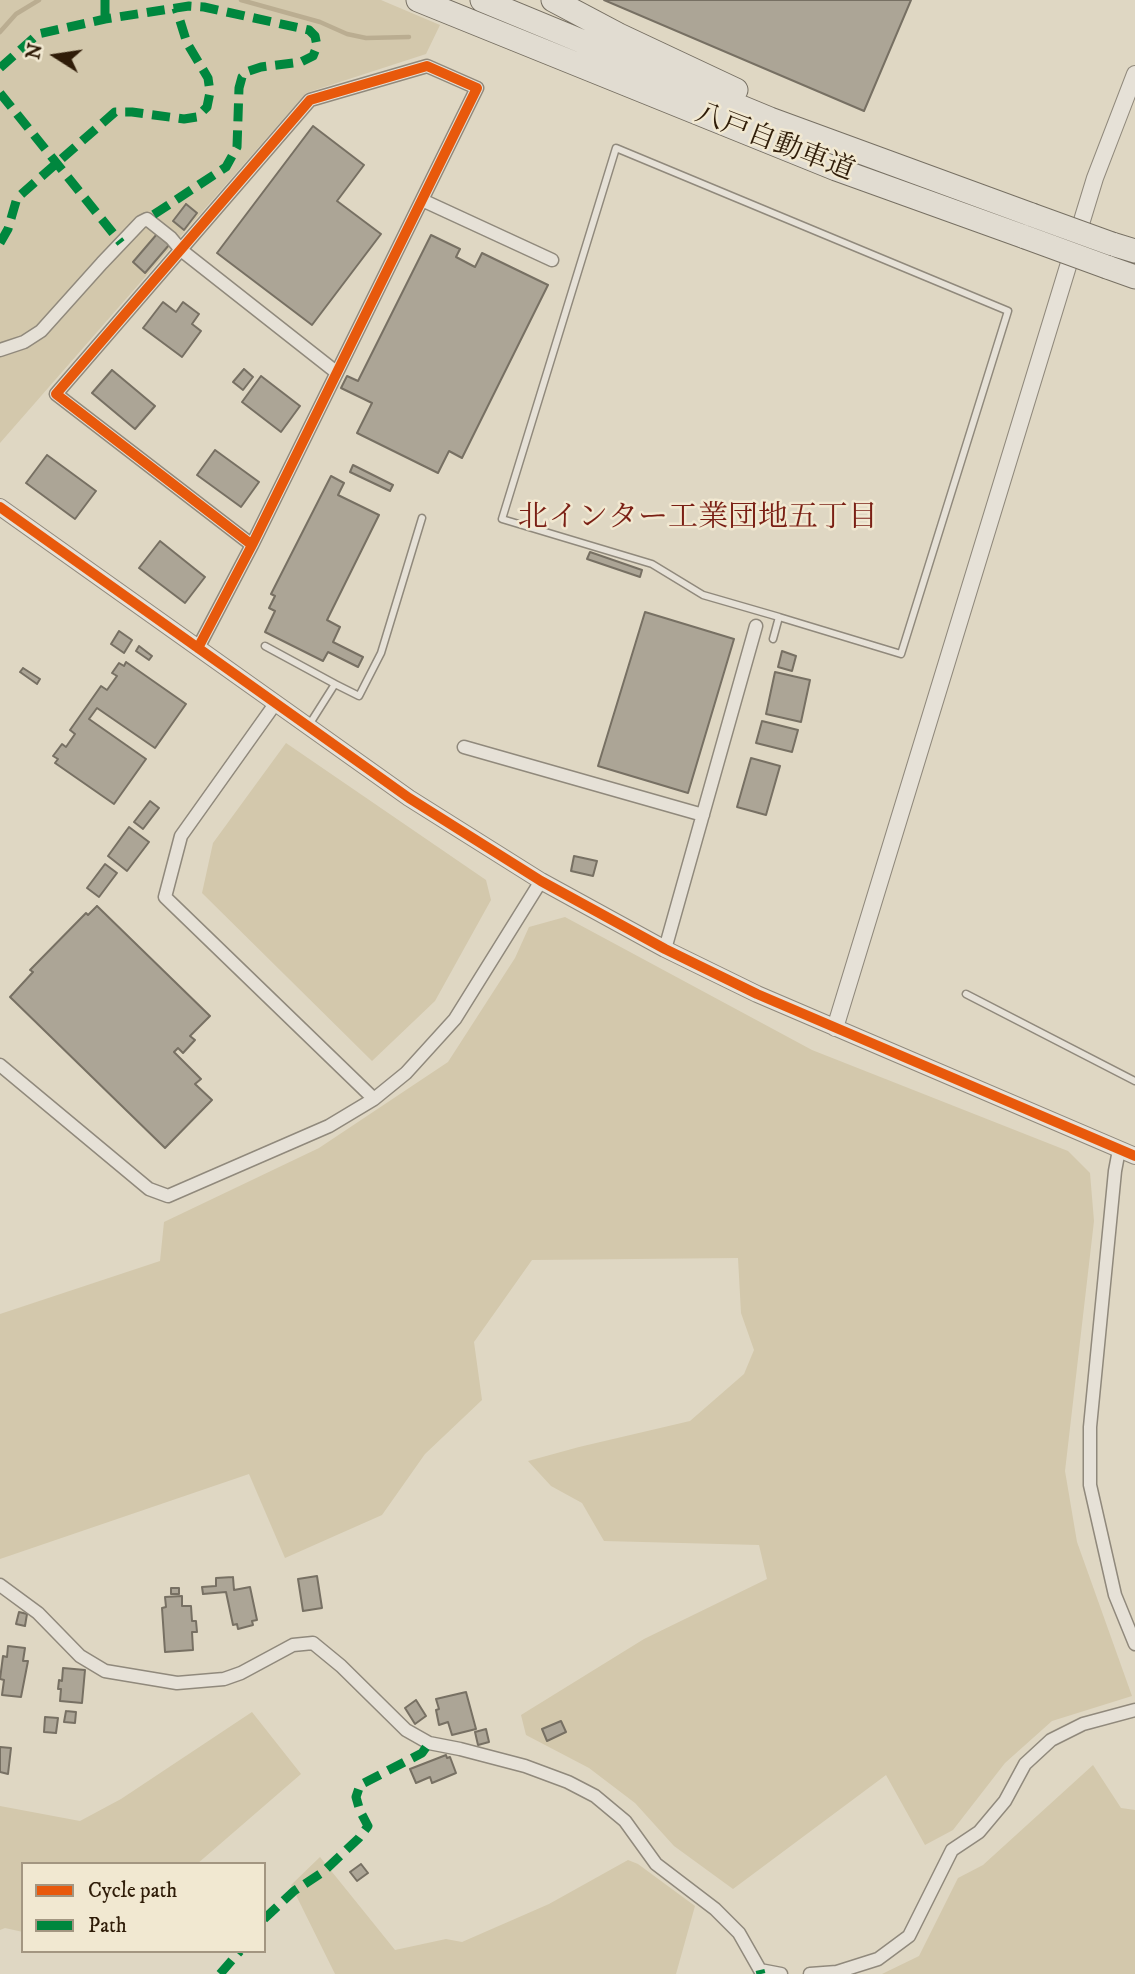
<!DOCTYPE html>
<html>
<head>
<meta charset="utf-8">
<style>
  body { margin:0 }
  #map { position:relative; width:1135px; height:1974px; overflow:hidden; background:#dfd7c3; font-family:"IM FELL DW Pica",serif }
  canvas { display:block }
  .legend { position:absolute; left:21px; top:1862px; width:245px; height:91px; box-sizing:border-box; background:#f1e8d1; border:2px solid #a39681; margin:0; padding:9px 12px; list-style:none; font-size:21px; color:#2f1c08 }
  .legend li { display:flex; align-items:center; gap:14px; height:35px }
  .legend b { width:35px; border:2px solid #a39681 }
  .north { position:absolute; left:21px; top:21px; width:70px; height:70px; -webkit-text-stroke:5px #f1e8d1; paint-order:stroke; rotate:282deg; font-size:19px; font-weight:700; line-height:28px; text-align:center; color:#2f1c08 }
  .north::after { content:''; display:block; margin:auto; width:24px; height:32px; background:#2f1c08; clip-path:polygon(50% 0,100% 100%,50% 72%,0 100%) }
</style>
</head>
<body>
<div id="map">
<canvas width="1135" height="1974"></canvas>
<ul class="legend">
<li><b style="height:9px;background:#e8590c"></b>Cycle path</li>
<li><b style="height:9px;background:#00873e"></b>Path</li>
</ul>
<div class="north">N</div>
</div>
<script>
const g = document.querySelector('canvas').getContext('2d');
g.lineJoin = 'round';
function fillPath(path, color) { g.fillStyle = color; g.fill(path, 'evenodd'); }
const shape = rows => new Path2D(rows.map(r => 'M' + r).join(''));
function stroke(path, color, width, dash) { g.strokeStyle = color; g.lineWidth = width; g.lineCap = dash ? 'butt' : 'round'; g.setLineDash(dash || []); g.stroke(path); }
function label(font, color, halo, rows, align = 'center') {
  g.font = font + ' "IM FELL DW Pica","Noto Serif JP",serif'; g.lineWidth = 5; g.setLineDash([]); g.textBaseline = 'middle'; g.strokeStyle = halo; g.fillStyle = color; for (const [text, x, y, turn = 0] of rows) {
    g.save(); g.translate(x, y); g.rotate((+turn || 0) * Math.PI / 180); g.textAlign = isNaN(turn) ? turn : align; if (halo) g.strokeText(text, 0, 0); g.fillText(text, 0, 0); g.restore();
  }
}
fillPath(shape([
  [0,0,381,0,440,25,426,54,306,93,0,443],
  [286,743,486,880,491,900,435,1001,372,1061,202,893,213,843],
  [565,917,812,1050,1068,1151,1090,1173,1094,1221,1065,1471,1077,1542,1132,1696,1052,1721,1005,1763,953,1830,925,1845,886,1775,733,1889,674,1846,635,1803,589,1768,526,1735,521,1715,644,1639,767,1579,759,1545,604,1541,582,1503,551,1486,528,1461,579,1447,690,1421,744,1374,754,1350,741,1313,738,1258,532,1260,474,1342,482,1400,425,1454,382,1515,285,1558,249,1474,0,1559,0,1314,160,1261,164,1222,319,1148,448,1062,515,958,529,927],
  [252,1712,301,1774,197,1864,23,1864,23,1932,5,1928,0,1930,0,1806,80,1821,121,1799],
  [1093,1765,1121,1808,1135,1810,1135,1974,882,1974,919,1956,958,1878,983,1865],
  [320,1857,395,1950,446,1939,462,1942,549,1904,628,1860,638,1864,695,1906,676,1974,335,1974,291,1885]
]), '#d3c8ac');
stroke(shape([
  [241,0,320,22,347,34,366,38,409,37],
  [0,32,16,14,39,0]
]), '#baad91', 4.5);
const building = shape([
  [604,0,911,0,864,111,604,0],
  [313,126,364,165,337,201,381,234,312,325,217,253,313,126],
  [186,204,197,213,184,230,173,221,186,204],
  [157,234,169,245,145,273,133,262,157,234],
  [431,235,460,249,456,257,475,267,482,253,548,285,462,458,449,451,438,473,357,433,372,403,341,388,347,376,358,381,431,235],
  [163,302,176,312,183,302,199,314,192,324,201,331,182,357,143,328,163,302],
  [244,369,253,377,243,390,233,382,244,369],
  [112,370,155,406,135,429,92,393,112,370],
  [261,376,300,406,281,432,242,402,261,376],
  [215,450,259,482,241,507,197,475,215,450],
  [47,455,96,491,75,519,26,483,47,455],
  [353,465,393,485,390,491,350,472,353,465],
  [331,476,344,483,338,495,379,515,327,620,340,627,333,642,363,657,358,667,328,652,323,661,265,632,275,611,269,608,275,596,271,594,331,476],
  [160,541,205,577,185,603,139,568,160,541],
  [590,552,642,570,640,577,587,559,590,552],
  [645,612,734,639,688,793,598,766,645,612],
  [119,631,132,640,124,653,111,644,119,631],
  [139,646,152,656,149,660,136,651,139,646],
  [782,651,796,656,792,671,778,667,782,651],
  [126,662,186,704,155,748,97,708,89,719,146,759,114,804,55,763,58,759,53,756,62,744,66,747,75,734,70,730,101,686,107,690,117,676,112,673,119,663,124,666,126,662],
  [23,668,40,679,37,684,20,672,23,668],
  [775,672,810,680,801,722,766,714,775,672],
  [762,721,798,730,792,752,756,743,762,721],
  [751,758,780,766,766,815,737,807,751,758],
  [150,801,159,808,143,829,134,822,150,801],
  [129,827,149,842,127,871,108,856,129,827],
  [574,856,597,861,593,876,571,871,574,856],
  [105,864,117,873,99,897,87,888,105,864],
  [97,906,210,1016,190,1036,195,1040,183,1053,178,1048,174,1052,201,1079,195,1084,212,1100,165,1148,10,997,33,972,30,970,86,913,88,915,97,906],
  [317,1576,322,1608,303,1611,298,1579,317,1576],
  [233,1577,234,1590,250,1587,257,1620,252,1621,253,1625,238,1629,237,1624,233,1625,226,1592,203,1594,202,1587,216,1586,216,1578,233,1577],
  [171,1588,179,1588,179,1594,171,1594,171,1588],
  [182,1596,182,1606,191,1606,192,1621,196,1621,197,1632,192,1632,193,1650,165,1652,162,1608,166,1607,165,1597,182,1596],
  [19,1612,27,1614,25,1626,16,1624,19,1612],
  [8,1646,25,1648,23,1661,28,1661,21,1697,2,1695,4,1680,0,1679,3,1656,7,1657,8,1646],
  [63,1668,85,1670,82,1703,60,1701,61,1689,58,1689,59,1680,62,1681,63,1668],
  [466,1692,476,1729,452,1735,448,1722,439,1725,436,1710,439,1709,436,1699,466,1692],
  [416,1700,426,1716,415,1724,405,1708,416,1700],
  [66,1711,76,1712,75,1723,64,1722,66,1711],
  [45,1717,58,1718,56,1733,44,1732,45,1717],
  [561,1721,566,1732,547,1741,542,1729,561,1721],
  [486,1729,489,1742,478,1745,475,1732,486,1729],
  [0,1747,11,1748,8,1774,0,1772,0,1747],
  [446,1755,447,1758,450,1757,456,1773,432,1783,430,1777,416,1783,410,1769,446,1755],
  [361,1864,368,1873,357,1881,350,1872,361,1864]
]);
fillPath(building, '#aca596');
stroke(building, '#777063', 2);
const service = shape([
  [773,639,779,617,703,595,652,564,502,519,616,148,1008,311,901,654,779,617],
  [265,646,335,684],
  [309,725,335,684,359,696,381,653,422,518],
  [966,994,1135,1081]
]);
const minor = shape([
  [422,200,552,260],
  [0,350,24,342,41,331,102,263,141,222,147,219,171,238,181,250,336,372],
  [198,648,252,545,477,88,427,66,310,100,56,394,252,545],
  [275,704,181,836,165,897,374,1099],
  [464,747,703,815],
  [665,949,756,626],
  [0,1065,149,1189,168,1196,329,1126,374,1099,406,1073,455,1019,541,881],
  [1119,1150,1115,1171,1090,1427,1090,1485,1115,1595,1135,1644],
  [0,1585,38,1613,80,1656,105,1671,177,1683,224,1679,241,1673,293,1645,313,1643,341,1666,406,1730,429,1743,460,1749,525,1766,568,1782,595,1796,625,1821,656,1864,715,1909,739,1933,760,1970,781,1974],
  [810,1974,837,1972,878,1959,909,1936,952,1850,979,1832,1005,1801,1025,1764,1051,1740,1083,1724,1135,1710]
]);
const tertiary = shape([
  [0,507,409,798,541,881,665,949,757,994,1135,1156],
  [835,1028,1095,178,1135,74]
]);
const motorway = shape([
  [418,0,836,169,1025,237],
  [482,0,770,119,1032,215],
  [553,0,619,35,736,90],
  [1112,244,1135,251],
  [1107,267,1135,277]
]);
stroke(service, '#90897c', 9);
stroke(minor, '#90897c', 15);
stroke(tertiary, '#90897c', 18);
stroke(motorway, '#777063', 25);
stroke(service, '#e6e1d7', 6);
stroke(minor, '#e6e1d7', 12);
stroke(tertiary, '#e6e1d7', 16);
stroke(motorway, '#e1dcd1', 23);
const motorwayBridge = shape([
  [1032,215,1112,244],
  [1025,237,1107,267]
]);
stroke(motorwayBridge, '#777063', 25, []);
stroke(motorwayBridge, '#e1dcd1', 23);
stroke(shape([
  [105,0,105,19],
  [0,68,38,34,105,19,189,6,204,7,309,30,315,36,317,46,313,56,301,62,261,67,249,71,242,77,239,88,237,147,226,167,147,219],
  [0,93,121,243],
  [0,243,8,229,17,198,115,112,132,112,184,119,197,117,207,107,210,92,208,78,187,43,176,8],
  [264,1919,294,1891,323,1872,359,1838,368,1826,360,1811,356,1797,360,1785,422,1753,429,1743],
  [760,1970,761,1974],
  [220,1974,240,1951]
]), '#00873e', 9, [18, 9]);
stroke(shape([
  [0,507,409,798,541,881,665,949,757,994,1135,1156],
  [198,648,252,545,477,88,427,66,310,100,56,394,252,545]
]), '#e8590c', 10);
label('28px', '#2f1c08', '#f1e8d1', [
  ["八戸自動車道",774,144,21]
]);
label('30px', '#7a1f14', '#f1e8d1', [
  ["北インター工業団地五丁目",698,520]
]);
</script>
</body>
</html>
